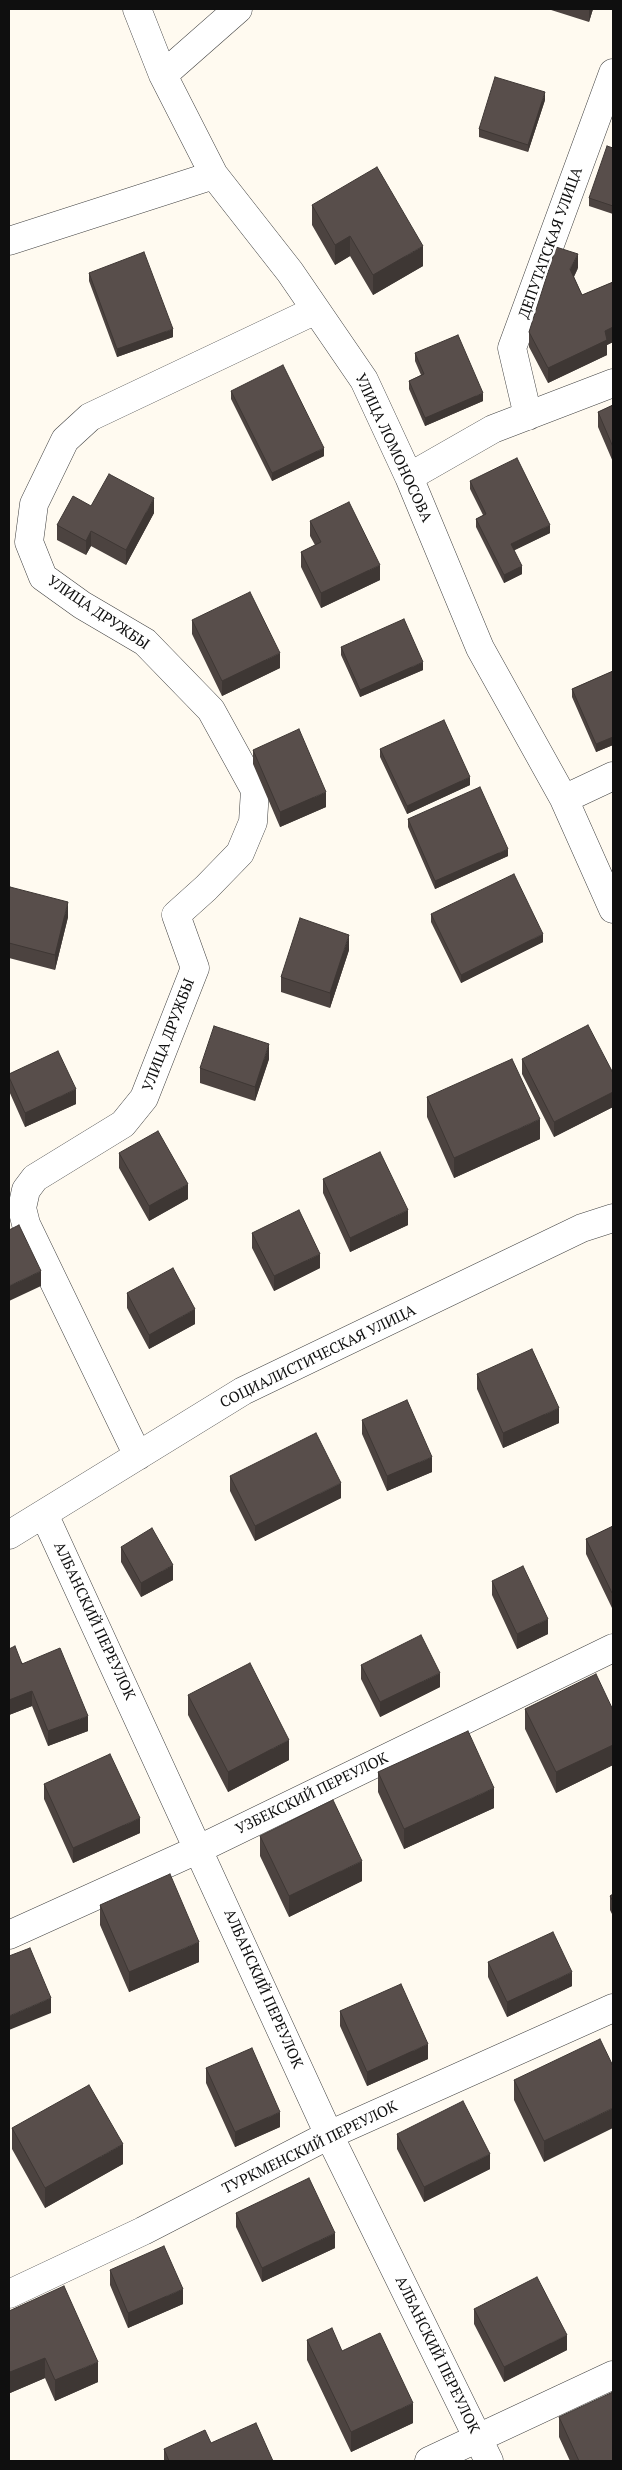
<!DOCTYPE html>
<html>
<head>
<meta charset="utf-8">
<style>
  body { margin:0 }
  #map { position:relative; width:622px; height:2470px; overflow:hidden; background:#fffaf0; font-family:"PT Serif",serif }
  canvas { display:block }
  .frame { position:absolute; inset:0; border:10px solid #0f0f0f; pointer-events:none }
</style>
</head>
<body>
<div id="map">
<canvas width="622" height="2470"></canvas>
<div class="frame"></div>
</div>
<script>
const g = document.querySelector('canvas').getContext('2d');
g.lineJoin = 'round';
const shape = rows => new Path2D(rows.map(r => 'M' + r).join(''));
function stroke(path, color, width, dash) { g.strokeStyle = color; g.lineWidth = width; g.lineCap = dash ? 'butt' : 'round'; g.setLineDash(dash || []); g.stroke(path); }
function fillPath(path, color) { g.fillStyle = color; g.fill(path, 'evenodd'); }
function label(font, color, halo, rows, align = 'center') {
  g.font = font + ' "PT Serif",serif'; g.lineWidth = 5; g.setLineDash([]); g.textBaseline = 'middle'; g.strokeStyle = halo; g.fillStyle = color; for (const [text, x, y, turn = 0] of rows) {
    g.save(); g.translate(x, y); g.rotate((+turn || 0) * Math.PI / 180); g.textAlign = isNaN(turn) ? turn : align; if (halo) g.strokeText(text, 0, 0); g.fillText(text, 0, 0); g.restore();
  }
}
const minor = shape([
  [137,9,163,75,214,175,290,272,364,380,409,477,480,648,564,799,613,909],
  [163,75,238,9],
  [9,241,214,175],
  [528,416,512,348,613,73],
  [409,477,493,429,613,383],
  [564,799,613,776],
  [138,1456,26,1224,22,1208,26,1190,35,1178,123,1124,144,1098,195,968,176,915,206,888,240,853,253,822,255,790,211,710,145,642,82,605,43,577,29,542,34,504,65,440,90,417,316,310],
  [44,1514,329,2135,489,2461],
  [9,1535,243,1391,582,1228,613,1218],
  [9,1935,199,1849,613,1648],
  [9,2294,143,2231,329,2135,613,2008],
  [429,2461,613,2375]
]);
stroke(minor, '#424242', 29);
stroke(minor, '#fff', 28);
fillPath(shape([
  [548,9,593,9,589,22],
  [545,100,528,152,479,137,479,129],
  [613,148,613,214,589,206,589,198],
  [312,205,423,266,373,295,350,256,335,265,312,225],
  [578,268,574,277,582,295,613,282,613,342,607,345,607,355,548,383,529,347,529,332],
  [89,273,173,337,117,357,89,281],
  [415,353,483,401,425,426,409,389,409,381,421,375,415,361],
  [231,391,324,456,272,481,231,399],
  [613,405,613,462,598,427,598,412],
  [470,481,550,533,514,550,522,574,504,583,476,527,476,519,483,515,470,489],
  [91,506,154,513,126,565,91,546,86,555,57,540,57,525],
  [310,521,380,580,321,608,301,567,301,552,315,545,310,536],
  [192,620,280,668,222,696,192,634],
  [341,647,423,670,360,697,341,655],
  [613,671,613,745,596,752,572,697,572,689],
  [380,749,470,785,407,814,380,757],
  [253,750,326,807,280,827,253,764],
  [408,819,508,856,435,889,408,827],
  [9,890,68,917,55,970,9,958],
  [431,914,543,942,461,983,431,922],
  [349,950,330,1008,281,992,281,977],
  [269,1059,255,1101,200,1083,200,1068],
  [522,1059,613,1073,613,1107,554,1137,522,1074],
  [9,1074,76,1104,25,1127,9,1091],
  [427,1097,540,1139,454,1178,427,1117],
  [119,1153,188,1199,149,1221,119,1168],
  [323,1179,408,1225,350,1252,323,1193],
  [252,1233,320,1268,274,1291,252,1248],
  [127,1293,195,1324,149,1349,127,1308],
  [477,1374,559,1423,503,1448,477,1389],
  [362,1420,432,1472,387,1491,362,1434],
  [230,1476,341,1498,255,1541,230,1491],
  [613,1526,613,1607,612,1608,586,1554,586,1539],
  [121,1547,173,1580,141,1597,121,1562],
  [492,1581,548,1634,517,1649,492,1595],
  [9,1649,88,1731,48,1746,32,1706,9,1715],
  [361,1665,440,1687,380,1717,361,1679],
  [188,1695,289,1760,228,1792,188,1715],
  [525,1709,613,1710,613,1765,556,1793,525,1729],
  [378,1772,494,1808,404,1849,378,1792],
  [44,1784,140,1833,73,1863,44,1799],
  [260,1836,362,1881,289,1917,260,1856],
  [613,1894,613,1916,610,1910,610,1896],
  [100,1905,199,1962,129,1992,100,1925],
  [488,1962,572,1986,507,2017,488,1977],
  [340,2011,428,2059,367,2086,340,2026],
  [613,2066,544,2162,514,2100,514,2080],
  [206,2068,280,2127,235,2147,206,2083],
  [12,2128,123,2164,45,2208,12,2149],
  [397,2134,490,2169,424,2202,397,2149],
  [236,2213,335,2248,262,2282,236,2227],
  [110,2270,183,2304,128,2328,110,2285],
  [474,2309,567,2350,504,2382,474,2324],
  [9,2311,98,2382,55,2401,45,2378,10,2393,9,2390],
  [307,2340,342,2351,413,2423,351,2452,307,2360],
  [559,2417,613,2461,570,2461,559,2437],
  [211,2443,273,2461,164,2461,164,2449]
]), '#4c4340');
fillPath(shape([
  [589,9,593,9,589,22],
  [545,92,545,100,528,152,528,145],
  [350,236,350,256,335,265,335,245],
  [423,246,423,266,373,295,373,275],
  [578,254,578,268,570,284,570,269],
  [613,327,613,342,607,345,607,355,548,383,548,368,605,331],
  [173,329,173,337,117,357,117,349],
  [483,393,483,401,425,426,425,418],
  [324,448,324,456,272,481,272,473],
  [154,498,154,513,126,565,126,550],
  [550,525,550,533,511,552,511,544],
  [91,531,91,546,86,555,86,541],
  [380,565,380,580,321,608,321,593],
  [522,566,522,574,504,583,504,575],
  [280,653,280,668,222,696,222,681],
  [423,662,423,670,360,697,360,690],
  [613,737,613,745,596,752,596,744],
  [470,777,470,785,407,814,407,806],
  [326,792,326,807,280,827,280,812],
  [508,849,508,856,435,889,435,881],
  [68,902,68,917,55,970,55,955],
  [543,934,543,942,461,983,461,975],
  [349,935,349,950,330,1008,330,993],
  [269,1044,269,1059,255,1101,255,1087],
  [76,1089,76,1104,25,1127,25,1113],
  [613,1092,613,1107,554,1137,554,1122],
  [540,1119,540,1139,454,1178,454,1158],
  [188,1184,188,1199,149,1221,149,1206],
  [408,1210,408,1225,350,1252,350,1238],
  [320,1254,320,1268,274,1291,274,1276],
  [41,1271,41,1286,9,1301,9,1286],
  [195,1309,195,1324,149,1349,149,1335],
  [559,1408,559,1423,503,1448,503,1433],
  [432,1457,432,1472,387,1491,387,1476],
  [341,1483,341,1498,255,1541,255,1526],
  [173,1565,173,1580,141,1597,141,1583],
  [613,1592,613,1607,612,1608,612,1593],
  [548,1619,548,1634,517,1649,517,1634],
  [440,1673,440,1687,380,1717,380,1702],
  [32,1691,32,1706,9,1715,9,1700],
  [88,1716,88,1731,48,1746,48,1731],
  [289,1740,289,1760,228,1792,228,1772],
  [613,1745,613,1765,556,1793,556,1772],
  [494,1788,494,1808,404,1849,404,1829],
  [140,1818,140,1833,73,1863,73,1848],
  [362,1861,362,1881,289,1917,289,1896],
  [199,1942,199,1962,129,1992,129,1972],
  [572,1972,572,1986,507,2017,507,2002],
  [51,1998,51,2013,9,2030,9,2016],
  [428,2044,428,2059,367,2086,367,2072],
  [613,2108,613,2128,544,2162,544,2141],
  [280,2112,280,2127,235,2147,235,2132],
  [123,2144,123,2164,45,2208,45,2188],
  [490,2154,490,2169,424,2202,424,2187],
  [335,2233,335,2248,262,2282,262,2268],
  [183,2289,183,2304,128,2328,128,2313],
  [567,2335,567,2350,504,2382,504,2367],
  [45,2358,45,2378,10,2393,10,2372],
  [98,2362,98,2382,55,2401,55,2380],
  [413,2403,413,2423,351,2452,351,2432]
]), '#3e3734');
const building = shape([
  [495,77,545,92,528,145,479,129,495,77],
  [607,146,613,148,613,206,589,198,607,146],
  [377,167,423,246,373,275,350,236,335,245,312,205,377,167],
  [556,247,578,254,570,269,582,295,613,282,613,327,605,331,607,340,548,368,529,332,556,247],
  [144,252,173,329,117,349,89,273,144,252],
  [458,335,483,393,425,418,409,381,424,374,415,353,458,335],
  [283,365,324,448,272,473,231,391,283,365],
  [613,405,613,447,598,412,613,405],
  [517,458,550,525,511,544,522,566,504,575,476,519,486,514,470,481,517,458],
  [109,474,154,498,126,550,91,531,86,541,57,525,73,496,91,506,109,474],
  [349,502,380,565,321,593,301,552,321,542,310,521,349,502],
  [250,592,280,653,222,681,192,620,250,592],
  [404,619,423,662,360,690,341,647,404,619],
  [613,671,613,737,596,744,572,689,613,671],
  [444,720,470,777,407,806,380,749,444,720],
  [299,729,326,792,280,812,253,750,299,729],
  [480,787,508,849,435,881,408,819,480,787],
  [514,874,543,934,461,975,431,914,514,874],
  [10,887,68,902,55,955,9,943,9,890,10,887],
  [300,918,349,935,330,993,281,977,300,918],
  [588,1025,613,1073,613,1092,554,1122,522,1059,588,1025],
  [214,1026,269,1044,255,1087,200,1068,214,1026],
  [58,1051,76,1089,25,1113,9,1077,9,1074,58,1051],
  [512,1059,540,1119,454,1158,427,1097,512,1059],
  [158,1131,188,1184,149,1206,119,1153,158,1131],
  [380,1152,408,1210,350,1238,323,1179,380,1152],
  [299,1210,320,1254,274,1276,252,1233,299,1210],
  [19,1225,41,1271,9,1286,9,1230,19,1225],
  [173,1268,195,1309,149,1335,127,1293,173,1268],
  [532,1349,559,1408,503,1433,477,1374,532,1349],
  [407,1400,432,1457,387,1476,362,1420,407,1400],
  [316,1433,341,1483,255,1526,230,1476,316,1433],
  [613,1526,613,1592,612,1593,586,1539,613,1526],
  [152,1528,173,1565,141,1583,121,1547,152,1528],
  [523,1566,548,1619,517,1634,492,1581,523,1566],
  [421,1635,440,1673,380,1702,361,1665,421,1635],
  [15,1646,22,1664,60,1648,88,1716,48,1731,32,1691,9,1700,9,1649,15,1646],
  [250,1663,289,1740,228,1772,188,1695,250,1663],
  [596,1674,613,1710,613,1745,556,1772,525,1709,596,1674],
  [468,1731,494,1788,404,1829,378,1772,468,1731],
  [110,1754,140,1818,73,1848,44,1784,110,1754],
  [333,1800,362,1861,289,1896,260,1836,333,1800],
  [170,1874,199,1942,129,1972,100,1905,170,1874],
  [613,1894,613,1901,610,1896,613,1894],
  [553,1932,572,1972,507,2002,488,1962,553,1932],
  [30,1948,51,1998,9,2016,9,1956,30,1948],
  [401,1984,428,2044,367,2072,340,2011,401,1984],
  [600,2039,613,2066,613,2108,544,2141,514,2080,600,2039],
  [252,2048,280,2112,235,2132,206,2068,252,2048],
  [89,2085,123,2144,45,2188,12,2128,89,2085],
  [463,2101,490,2154,424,2187,397,2134,463,2101],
  [309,2178,335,2233,262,2268,236,2213,309,2178],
  [164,2246,183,2289,128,2313,110,2270,164,2246],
  [537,2277,567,2335,504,2367,474,2309,537,2277],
  [64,2286,98,2362,55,2380,45,2358,10,2372,9,2370,9,2311,64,2286],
  [332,2328,342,2351,380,2333,413,2403,351,2432,307,2340,332,2328],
  [613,2392,613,2461,579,2461,559,2417,613,2392],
  [256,2423,273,2461,169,2461,164,2449,205,2430,211,2443,256,2423]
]);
fillPath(building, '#584e4b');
stroke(building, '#3e3734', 1);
label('15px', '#0f0f0f', '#fff', [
  ["ДЕПУТАТСКАЯ УЛИЦА",551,243,-70],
  ["УЛИЦА ЛОМОНОСОВА",393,448,65],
  ["УЛИЦА ДРУЖБЫ",98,613,34],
  ["УЛИЦА ДРУЖБЫ",169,1035,-69],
  ["СОЦИАЛИСТИЧЕСКАЯ УЛИЦА",318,1357,-26],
  ["АЛБАНСКИЙ ПЕРЕУЛОК",94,1621,65],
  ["УЗБЕКСКИЙ ПЕРЕУЛОК",312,1794,-26],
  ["АЛБАНСКИЙ ПЕРЕУЛОК",263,1989,66],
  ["ТУРКМЕНСКИЙ ПЕРЕУЛОК",310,2148,-26],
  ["АЛБАНСКИЙ ПЕРЕУЛОК",437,2355,64]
]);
</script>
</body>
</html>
